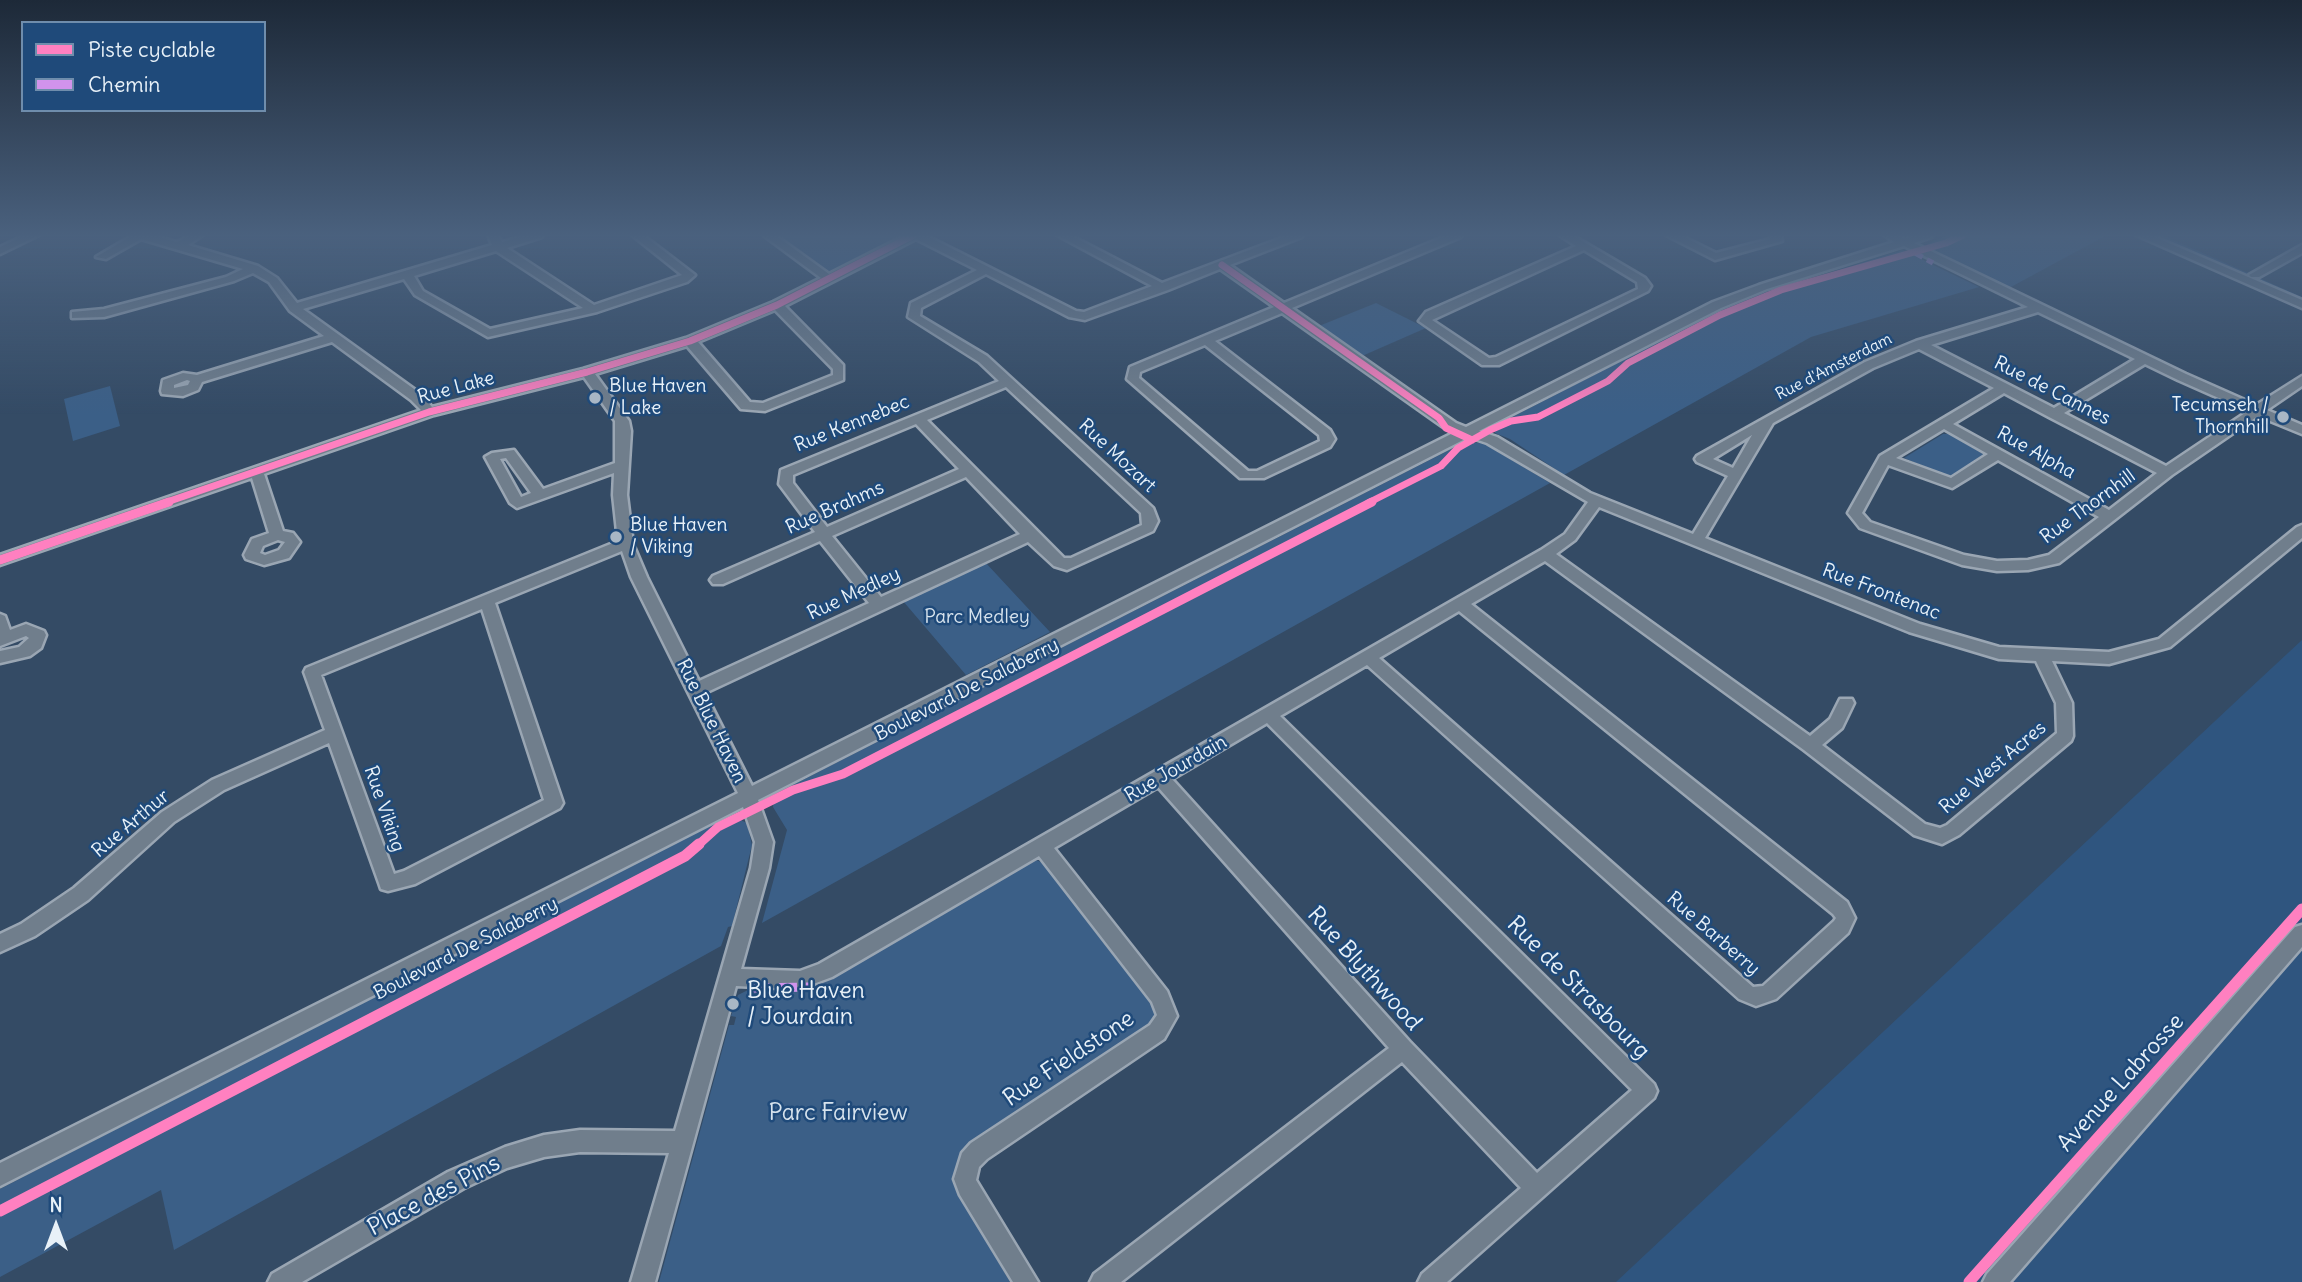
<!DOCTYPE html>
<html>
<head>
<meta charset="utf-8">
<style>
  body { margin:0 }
  #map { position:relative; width:2302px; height:1282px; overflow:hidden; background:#344b65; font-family:Delius,sans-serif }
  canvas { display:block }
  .legend { position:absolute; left:21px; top:21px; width:245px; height:91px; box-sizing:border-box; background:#1f4a7a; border:2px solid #6f8dac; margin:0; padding:9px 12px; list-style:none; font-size:21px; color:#e8f1f8 }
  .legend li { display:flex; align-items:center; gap:14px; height:35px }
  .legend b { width:35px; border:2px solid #6f8dac }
  .north { position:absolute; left:21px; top:1191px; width:70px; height:70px; -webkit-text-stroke:5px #1f4a7a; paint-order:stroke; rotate:0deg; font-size:19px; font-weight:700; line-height:28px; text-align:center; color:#e8f1f8 }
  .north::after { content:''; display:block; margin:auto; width:24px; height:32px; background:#e8f1f8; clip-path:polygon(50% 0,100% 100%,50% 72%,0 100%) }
</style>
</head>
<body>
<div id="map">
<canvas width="2302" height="1282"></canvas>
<ul class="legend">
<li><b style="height:9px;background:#ff80c0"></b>Piste cyclable</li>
<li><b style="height:9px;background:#d193ec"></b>Chemin</li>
</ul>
<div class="north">N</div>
</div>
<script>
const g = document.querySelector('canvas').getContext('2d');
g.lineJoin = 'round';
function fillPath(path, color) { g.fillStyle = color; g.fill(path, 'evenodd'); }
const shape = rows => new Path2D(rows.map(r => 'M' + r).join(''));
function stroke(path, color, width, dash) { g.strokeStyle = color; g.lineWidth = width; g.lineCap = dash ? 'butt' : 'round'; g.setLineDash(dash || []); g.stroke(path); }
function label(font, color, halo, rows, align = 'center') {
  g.font = font + ' Delius,sans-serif'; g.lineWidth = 5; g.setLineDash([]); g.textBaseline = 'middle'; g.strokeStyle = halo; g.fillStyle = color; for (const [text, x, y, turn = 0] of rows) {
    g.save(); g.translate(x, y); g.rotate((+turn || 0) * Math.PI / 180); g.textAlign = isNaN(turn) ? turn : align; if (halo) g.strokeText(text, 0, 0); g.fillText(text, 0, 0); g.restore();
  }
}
fillPath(shape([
  [2302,640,2302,1282,1616,1282,2246,692]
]), '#2f557f');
fillPath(shape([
  [776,235,903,235,860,256,828,278,822,269],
  [1947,235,2107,235,2009,288,1929,250,1928,244],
  [2149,235,2162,235,2302,297,2302,301],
  [1902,250,1979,287,1811,337,1564,475,1510,439,1495,433,1495,426,1716,312,1757,295],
  [1376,303,1426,328,1362,356,1319,326],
  [110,386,120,426,73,441,64,399],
  [1943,434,1950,434,1985,455,1949,477,1904,458],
  [1465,442,1483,443,1550,483,762,923,787,830,773,807,774,798,785,789],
  [985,562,1050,632,966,675,903,601],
  [723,816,732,816,747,823,752,845,732,926,728,927,721,946,174,1250,161,1190,0,1277,0,1189],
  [1036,860,1043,863,1152,1001,1156,1014,1152,1023,974,1142,961,1155,955,1171,958,1192,1010,1282,659,1282,729,1025,734,1025,736,1017,731,1016,738,995,754,987,799,988,826,980]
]), '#3b5f87');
const minor = shape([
  [25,235,39,235,0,254,0,247,25,235],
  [133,235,151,235,177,242,191,235,203,235,188,245,258,266,277,278,297,303,492,245,488,235,498,235,502,242,528,235,543,235,542,237,507,248,594,305,682,275,632,235,643,235,695,275,687,282,597,312,488,337,415,295,404,279,303,309,421,394,432,407,583,369,686,338,773,302,821,278,763,235,775,235,829,274,906,235,925,235,1076,311,1084,312,1152,286,1057,235,1070,235,1162,283,1289,235,1303,235,1302,237,1230,265,1284,303,1448,235,1462,235,1461,237,1292,308,1456,423,1466,427,1713,302,1759,285,1894,242,1884,235,1897,235,1905,239,1918,235,1933,235,1932,237,1914,243,2186,374,2256,405,2302,376,2302,386,2267,410,2302,425,2302,434,2258,416,2172,475,2059,563,2028,570,1997,571,1962,565,1860,528,1848,513,1880,456,1994,388,1919,349,1873,368,1773,423,1705,538,1920,624,1999,647,2109,652,2159,639,2297,527,2302,525,2302,538,2170,647,2109,664,2052,661,2072,703,2073,736,2071,741,1959,835,1942,844,1914,835,1804,750,1545,561,1471,604,1847,902,1855,918,1848,933,1776,999,1756,1006,1739,999,1367,665,1280,716,1654,1084,1657,1091,1654,1098,1447,1282,1418,1282,1422,1274,1521,1188,1402,1062,1121,1282,1090,1282,1094,1274,1389,1048,1158,787,1054,848,1167,991,1177,1016,1164,1039,987,1159,979,1167,976,1180,1038,1282,1013,1282,960,1195,954,1179,962,1153,971,1143,1150,1025,1157,1015,1152,1002,1039,856,832,977,800,989,736,986,655,1282,631,1282,669,1153,580,1152,544,1157,507,1168,464,1188,302,1282,268,1282,272,1274,448,1172,505,1147,544,1135,580,1130,675,1131,751,868,755,842,743,807,0,1186,0,1163,738,793,631,577,622,551,495,603,563,803,560,808,415,884,388,891,381,889,379,883,329,743,224,790,174,822,88,900,35,936,0,952,0,934,21,924,74,888,162,812,212,780,325,730,304,672,306,668,618,541,613,495,614,473,517,508,510,503,485,457,492,453,514,450,543,489,615,463,615,421,584,377,434,415,264,474,283,531,293,533,300,542,289,558,264,565,246,559,244,555,252,539,269,533,252,478,0,565,0,555,421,410,411,400,332,342,202,382,198,390,183,396,162,394,161,391,163,380,183,373,197,375,324,336,290,311,269,282,253,273,234,281,104,317,72,318,72,312,104,309,226,277,243,269,141,239,106,259,96,257,133,235],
  [916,239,977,270,911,303,908,317,979,362,999,381,781,470,779,484,815,532,713,576,710,580,713,584,723,584,820,541,869,603,699,681,647,577,633,544,627,495,631,431,629,421,595,374,687,346,741,409,765,411,843,380,843,365,785,306,916,239],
  [1904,246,2028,307,1916,341,1865,362,1697,456,1695,459,1697,462,1728,476,1693,534,1590,493,1497,437,1479,431,1721,308,1767,289,1904,246],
  [496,251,583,308,490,329,423,291,414,276,496,251],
  [1220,269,1274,307,1130,367,1127,379,1240,478,1264,478,1330,447,1335,439,1330,430,1215,341,1282,313,1446,429,1455,432,752,786,705,693,1028,542,1054,566,1067,570,1153,531,1158,521,1153,508,987,356,920,316,921,308,986,274,1069,317,1085,320,1168,290,1220,269],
  [775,310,833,369,833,375,763,403,750,402,698,342,775,310],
  [2038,312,2135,359,2054,408,1931,345,2038,312],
  [1205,345,1319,435,1320,441,1257,471,1248,471,1139,378,1140,372,1205,345],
  [2145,364,2178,380,2248,411,2166,466,2064,413,2145,364],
  [187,380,190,381,188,385,174,388,174,385,187,380],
  [1006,387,1141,513,1142,525,1071,558,1064,558,927,420,1006,387],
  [2004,393,2049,417,2157,473,2109,510,1953,424,2004,393],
  [916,424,959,469,827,527,793,483,793,475,916,424],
  [1944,429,1988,454,1951,478,1896,458,1944,429],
  [1752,435,1733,468,1713,459,1752,435],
  [1469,437,1487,443,1588,502,1565,534,1541,550,819,964,800,971,741,969,769,868,773,842,758,800,1469,437],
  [506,458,531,493,521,497,500,459,506,458],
  [1998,460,2099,517,2049,555,2028,560,1997,561,1964,555,1870,522,1862,513,1888,465,1952,488,1998,460],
  [966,477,1020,534,881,597,832,536,966,477],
  [1599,507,1909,632,1999,659,2036,661,2056,703,2057,733,1947,825,1940,828,1925,824,1822,745,1842,728,1854,703,1852,699,1840,699,1830,719,1810,736,1556,554,1575,540,1599,507],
  [278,540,285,542,279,550,265,555,260,553,263,546,278,540],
  [482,609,544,800,404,871,394,874,321,675,482,609],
  [1459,611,1833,914,1836,918,1834,921,1763,986,1753,987,1379,658,1459,611],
  [1267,723,1632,1090,1537,1173,1410,1042,1172,779,1267,723],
  [1559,235,1572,235,1645,278,1651,286,1648,291,1499,365,1482,365,1419,321,1426,312,1576,246,1559,235],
  [1584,250,1637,282,1638,289,1496,357,1489,358,1432,320,1584,250],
  [1666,235,1680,235,1716,253,1770,239,1771,235,1781,235,1782,241,1715,260,1666,235],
  [2136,235,2150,235,2302,300,2302,308,2136,235],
  [2302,245,2302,253,2259,277,2251,277,2249,275,2302,245],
  [0,614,5,616,10,630,26,624,44,631,46,635,41,648,30,656,0,663,0,651,19,647,29,638,26,636,0,646,0,614],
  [2302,925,2302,947,2010,1282,1983,1282,1987,1274,2295,927,2302,925]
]);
stroke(minor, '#9aa6b3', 5);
fillPath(minor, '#707e8c');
stroke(shape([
  [1913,252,1933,263]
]), '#d193ec', 5, [11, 5]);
stroke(shape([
  [752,988,812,987]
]), '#d193ec', 9, [18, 9]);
stroke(shape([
  [1222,265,1439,418,1446,428,1472,440],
  [164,503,429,412,587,372,690,341,777,305,914,235],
  [1368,503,1441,466,1458,448,1490,430,1511,421,1538,417,1608,381,1628,363,1720,315,1781,290,1946,243,1963,235]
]), '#ff80c0', 7);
stroke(shape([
  [0,560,169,502],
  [697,846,718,827,793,790,843,774,1372,502]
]), '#ff80c0', 9);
stroke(shape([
  [0,1211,685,856,699,844],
  [1969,1282,2302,909]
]), '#ff80c0', 11);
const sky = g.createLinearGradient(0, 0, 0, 414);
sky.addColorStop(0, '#1d2938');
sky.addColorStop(0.57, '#4a617e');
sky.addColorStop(1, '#4a617e00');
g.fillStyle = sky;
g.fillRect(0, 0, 2302, 414);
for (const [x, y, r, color] of [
  [595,398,7,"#a9b7c5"],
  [2283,417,7,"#a9b7c5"],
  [616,537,7,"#a9b7c5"],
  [733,1004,7,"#a9b7c5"]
]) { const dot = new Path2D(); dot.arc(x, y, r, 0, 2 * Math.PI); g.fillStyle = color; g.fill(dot); stroke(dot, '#1f4a7a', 2.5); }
label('16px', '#e8f1f8', '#1f4a7a', [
  ["Rue d'Amsterdam",1834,367,-27]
]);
label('19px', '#e8f1f8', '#1f4a7a', [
  ["Blue Haven",609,387],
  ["/ Lake",609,409],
  ["Tecumseh /",2269,406,"right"],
  ["Thornhill",2269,428,"right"],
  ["Blue Haven",630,526],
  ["/ Viking",630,548]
], 'left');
label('19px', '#e8f1f8', '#1f4a7a', [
  ["Rue Lake",456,388,-15],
  ["Rue de Cannes",2052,391,27],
  ["Rue Kennebec",852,424,-22],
  ["Rue Alpha",2036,453,29],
  ["Rue Mozart",1117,456,43],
  ["Rue Thornhill",2088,507,-36],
  ["Rue Brahms",835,508,-24],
  ["Rue Frontenac",1881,592,21],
  ["Rue Medley",854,594,-25],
  ["Boulevard De Salaberry",967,690,-27],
  ["Rue Blue Haven",711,721,64],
  ["Rue West Acres",1993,768,-40],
  ["Rue Jourdain",1176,769,-30],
  ["Rue Viking",384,809,71],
  ["Rue Arthur",131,824,-40],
  ["Rue Barberry",1713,934,41],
  ["Boulevard De Salaberry",466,949,-27]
]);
label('19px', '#d7e3ed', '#1f4a7a', [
  ["Parc Medley",977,618]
]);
label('23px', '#e8f1f8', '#1f4a7a', [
  ["Rue Blythwood",1364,969,48],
  ["Rue de Strasbourg",1578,988,45],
  ["Rue Fieldstone",1069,1059,-34],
  ["Avenue Labrosse",2121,1083,-48],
  ["Place des Pins",434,1196,-28]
]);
label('23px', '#e8f1f8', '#1f4a7a', [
  ["Blue Haven",747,991],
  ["/ Jourdain",747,1017]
], 'left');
label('23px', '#d7e3ed', '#1f4a7a', [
  ["Parc Fairview",838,1113]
]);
</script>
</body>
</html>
